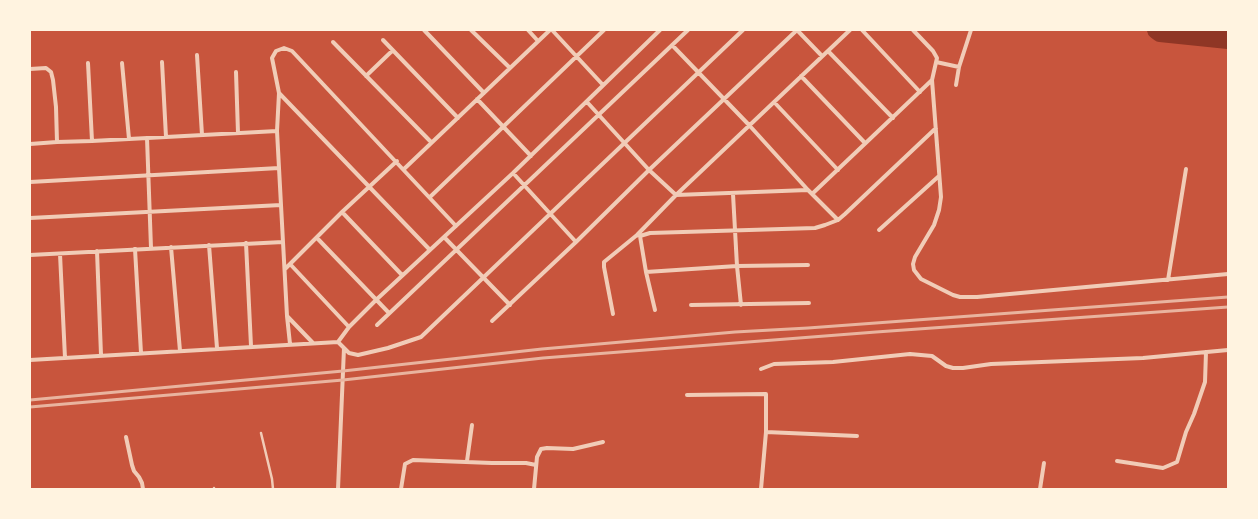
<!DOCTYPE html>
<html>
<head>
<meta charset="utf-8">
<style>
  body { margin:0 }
  #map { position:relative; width:1258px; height:519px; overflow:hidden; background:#c8553d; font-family:"Space Grotesk",sans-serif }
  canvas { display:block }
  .frame { position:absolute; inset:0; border:31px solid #fff3e0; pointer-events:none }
</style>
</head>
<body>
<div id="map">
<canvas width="1258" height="519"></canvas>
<div class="frame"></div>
</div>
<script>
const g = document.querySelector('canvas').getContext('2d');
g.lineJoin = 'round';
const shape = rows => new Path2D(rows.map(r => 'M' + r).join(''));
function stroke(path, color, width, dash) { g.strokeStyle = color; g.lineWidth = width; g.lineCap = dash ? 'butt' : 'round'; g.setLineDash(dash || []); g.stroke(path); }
stroke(shape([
  [1156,30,1160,33,1228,40]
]), '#8f3625', 18);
stroke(shape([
  [261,433,272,479,273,489],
  [214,489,214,488]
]), '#f1ccb7', 2.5);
stroke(shape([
  [424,30,484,93],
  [471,30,510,68],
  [528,30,538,41],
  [552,30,603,85],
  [660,30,513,173,376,300,349,327,338,342,349,353,358,355,388,348,421,337,743,30],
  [797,30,822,56],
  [862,30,920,92],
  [913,30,933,51,937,58,932,80,941,197,939,210,934,225,915,257,913,264,914,270,921,279,953,295,960,297,977,297,1228,274],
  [383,40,458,118],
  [333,42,431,142],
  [672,45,749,125,808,190,838,220],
  [828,51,893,118],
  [197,55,202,135],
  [162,62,166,137],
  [936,62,959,67,971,30],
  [88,63,92,141],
  [122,63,129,139],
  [30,69,46,68,51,72,53,80,56,107,57,142],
  [236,72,238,133],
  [366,76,392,51],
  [801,76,865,143],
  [956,85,959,67],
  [279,93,430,250],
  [477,99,531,156],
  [587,102,649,170,676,195,808,190],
  [774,102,838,170],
  [147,138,151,248],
  [30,144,57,142,92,141,277,131],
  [404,169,550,30],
  [513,173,576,242],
  [30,182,279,168],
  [733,194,737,266,741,305],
  [812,194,932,80],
  [430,197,604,30],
  [342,212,402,275],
  [30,218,281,205],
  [879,230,939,176],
  [637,235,640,236,650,233,815,228,825,225,838,220,845,214,936,128],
  [640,236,646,272,655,310],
  [444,237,510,305],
  [317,238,389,313],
  [246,243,251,346],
  [209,245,217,348],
  [171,247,180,351],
  [135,249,141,353],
  [97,251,101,355],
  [60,254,65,358],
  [30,255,283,242],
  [290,264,349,327],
  [285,269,342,212,397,161],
  [646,272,737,266,808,265],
  [1168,280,1186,169],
  [691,305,809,303],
  [613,314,604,267,604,262,637,235,676,195,850,30],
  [287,316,313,343],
  [492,321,576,242,649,170,797,30],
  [377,325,688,30],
  [290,344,287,316,277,131,279,93,272,58,276,51,284,48,292,51,456,226],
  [30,360,338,342],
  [761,369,774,364,833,362,910,354,932,356,946,366,953,368,963,368,991,364,1143,358,1228,350],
  [687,395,766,394,766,432,761,489],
  [766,432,857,436],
  [126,437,132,465,134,471,139,477,142,483,143,489],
  [467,461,472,425],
  [1117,461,1163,468,1177,462,1186,432,1194,414,1205,382,1206,352],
  [338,489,344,348],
  [401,489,405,464,413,460,492,463,526,463,536,465],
  [534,489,537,457,541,449,547,448,573,449,603,442],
  [1040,489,1044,463]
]), '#f1ccb7', 4);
stroke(shape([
  [30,400,343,371,542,349,735,332,808,328,1228,297],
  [30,407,343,380,543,358,876,332,1228,307]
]), '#e9b49f', 3);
</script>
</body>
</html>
